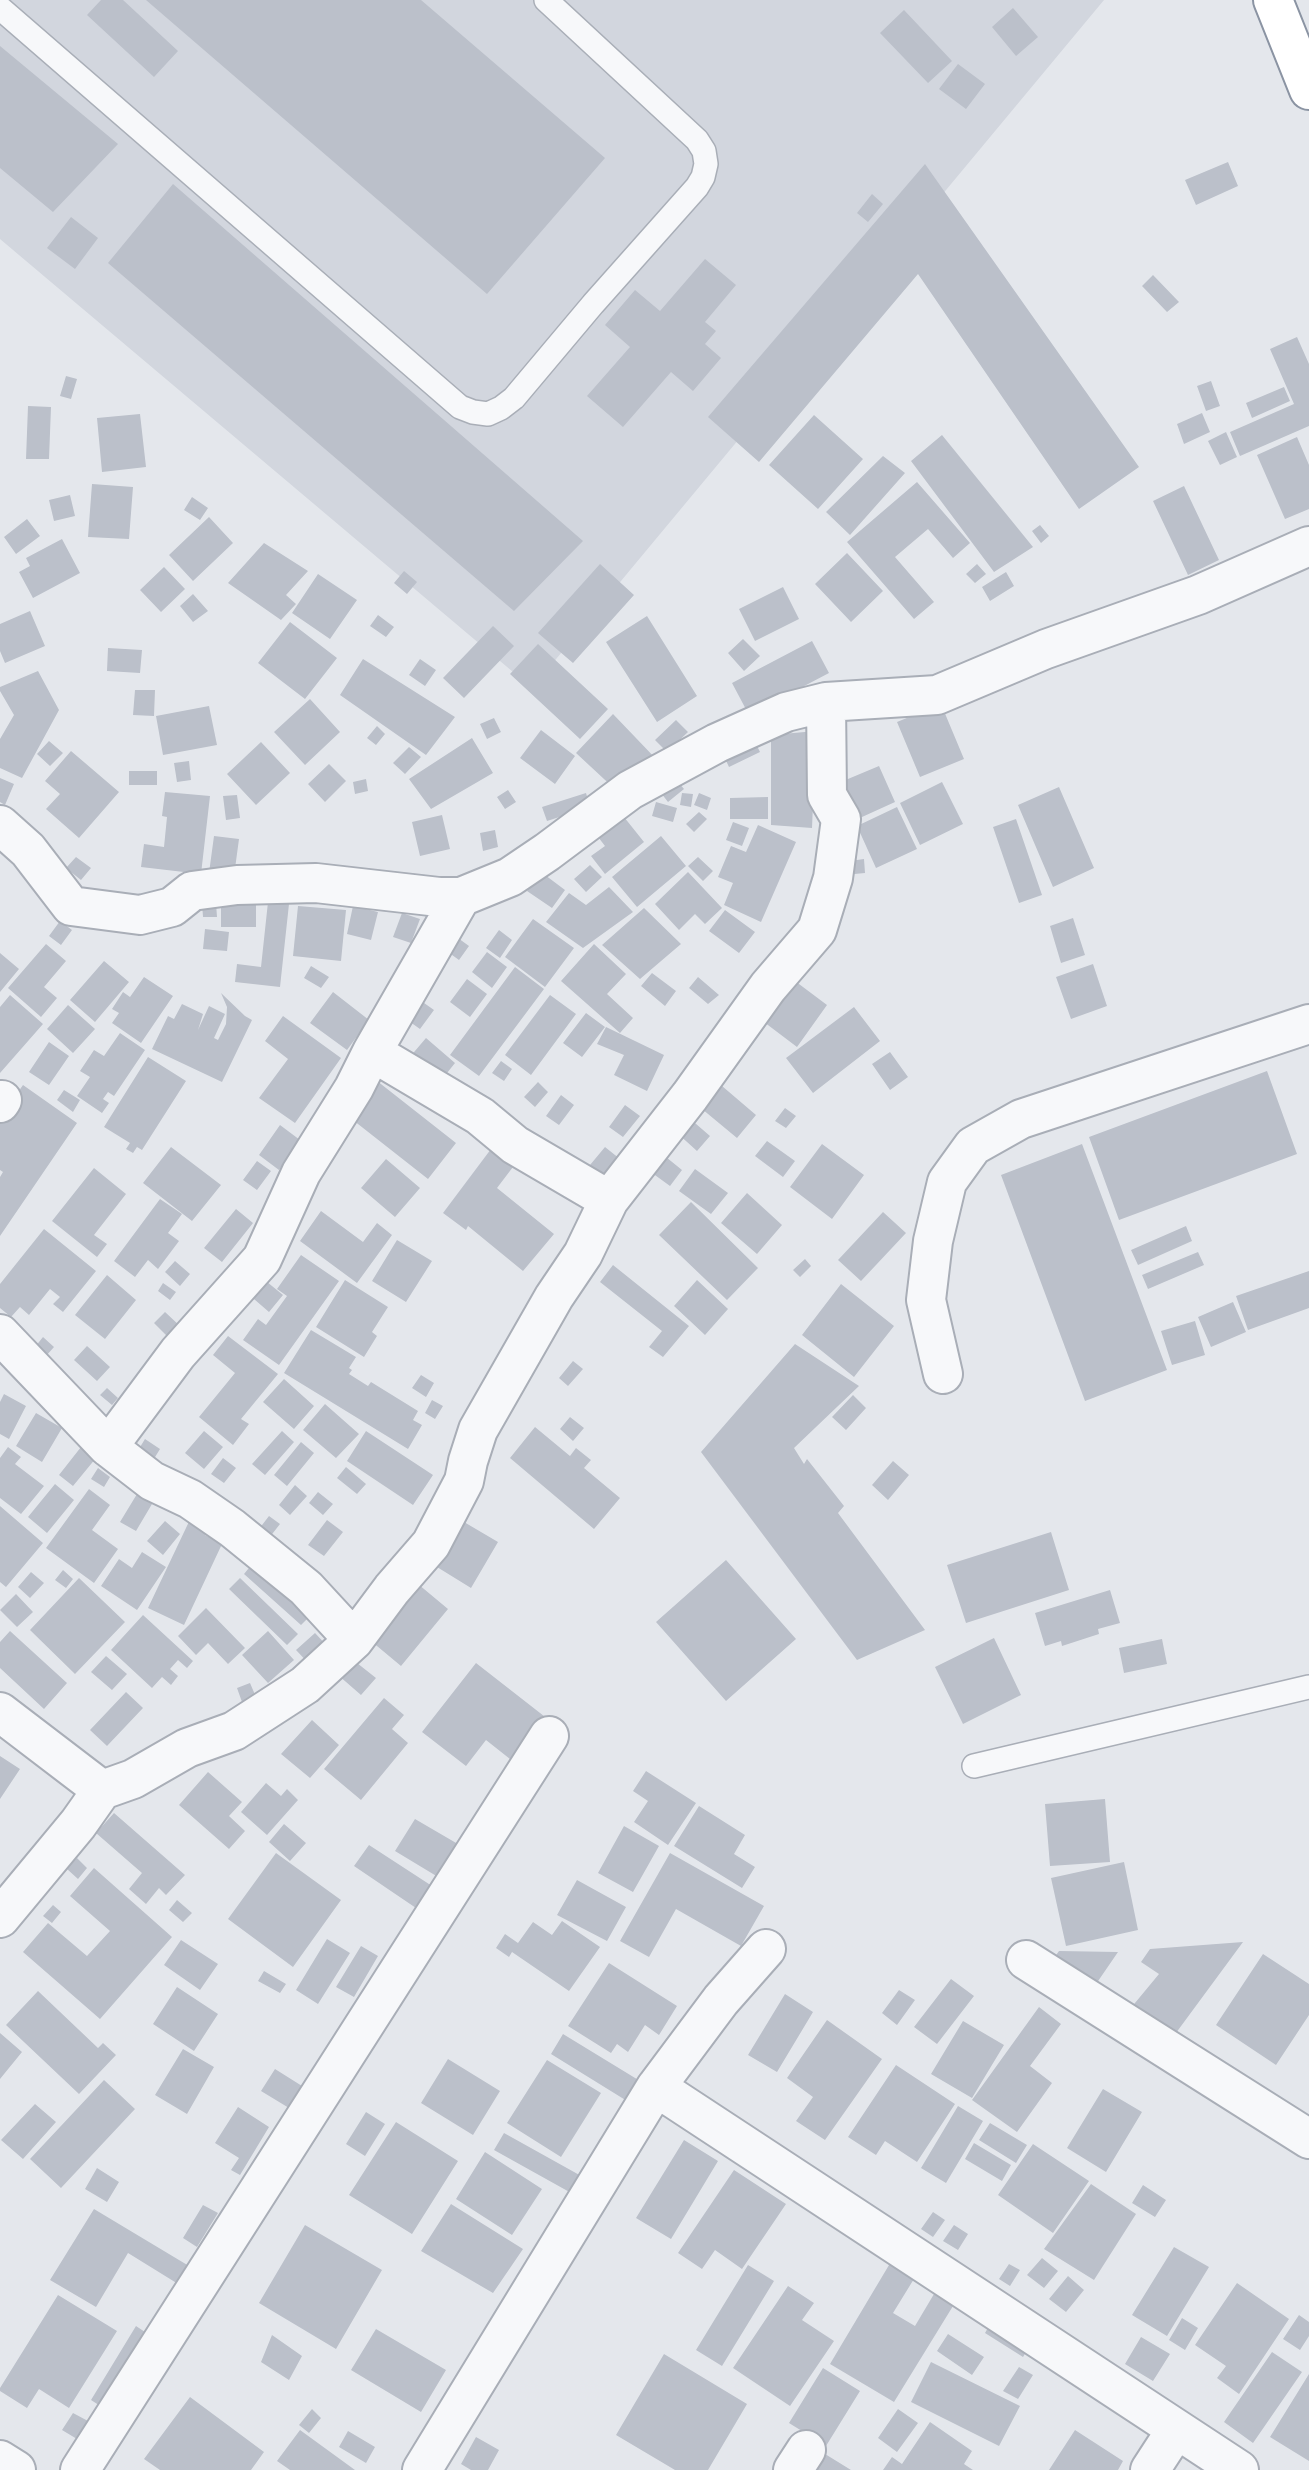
<!DOCTYPE html>
<html>
<head>
<meta charset="utf-8">
<style>
  body { margin:0 }
  canvas { display:block; background:#e4e7ec }
</style>
</head>
<body>
<canvas width="1309" height="2470"></canvas>
<script>
const g = document.querySelector('canvas').getContext('2d');
g.lineJoin = 'round';
function fillPath(path, color) { g.fillStyle = color; g.fill(path, 'evenodd'); }
const shape = rows => new Path2D(rows.map(r => 'M' + r).join(''));
function stroke(path, color, width, dash) { g.strokeStyle = color; g.lineWidth = width; g.lineCap = dash ? 'butt' : 'round'; g.setLineDash(dash || []); g.stroke(path); }
fillPath(shape([
  [0,0,1104,0,532,688,0,239]
]), '#d2d6de');
fillPath(shape([
  [101,0,123,0,178,51,154,77,87,15],
  [146,0,421,0,605,158,487,294],
  [1013,8,1038,37,1016,56,992,27],
  [904,10,952,61,928,83,880,33],
  [0,46,118,144,53,212,0,168],
  [958,64,985,84,966,109,939,89],
  [1228,162,1238,186,1196,205,1185,180],
  [925,164,1139,467,1079,509,918,274,759,462,708,417],
  [173,184,583,541,514,611,108,263],
  [872,194,883,204,868,222,857,213],
  [71,217,98,238,75,269,47,248],
  [705,259,736,285,705,322,716,331,705,344,721,358,693,391,671,372,623,427,587,396,630,347,605,325,635,290,660,311],
  [1153,275,1179,302,1167,312,1142,286],
  [1297,337,1309,364,1309,426,1240,456,1230,432,1294,404,1270,349],
  [66,376,77,379,71,399,60,396],
  [1211,381,1220,406,1206,411,1197,386],
  [1284,387,1290,401,1252,418,1246,403],
  [28,406,51,407,49,459,26,459],
  [1202,413,1210,432,1184,444,1177,424],
  [140,414,146,467,102,472,97,418],
  [814,415,863,459,818,509,769,465],
  [1226,432,1237,457,1220,465,1208,441],
  [942,435,1033,547,994,572,911,461],
  [1297,437,1309,465,1309,509,1285,519,1257,455],
  [883,456,905,473,850,535,826,512],
  [917,482,970,543,953,558,928,529,895,557,934,602,914,619,847,542],
  [92,484,133,487,129,539,88,537],
  [1184,486,1219,560,1188,575,1153,501],
  [70,495,75,516,54,521,49,500],
  [192,497,208,508,200,520,184,510],
  [209,517,233,543,193,581,169,555],
  [27,519,40,536,16,554,4,537],
  [1040,525,1049,536,1041,543,1032,531],
  [62,539,80,573,33,598,19,572,30,566,26,558],
  [264,543,308,571,286,595,296,604,281,620,228,583],
  [847,553,883,591,851,622,815,584],
  [600,564,634,595,573,663,538,633],
  [977,564,986,574,975,583,966,574],
  [164,567,185,589,161,612,140,590],
  [404,571,417,582,407,594,394,583],
  [1006,572,1014,586,990,601,982,587],
  [318,574,357,600,330,639,292,613],
  [783,587,799,619,755,641,739,609],
  [193,594,208,611,193,622,180,606],
  [30,611,45,646,5,663,0,651,0,624],
  [378,615,394,627,386,637,370,626],
  [647,616,697,696,657,722,606,642],
  [290,622,337,658,305,699,258,663],
  [493,626,514,646,464,698,443,678],
  [743,639,760,656,744,671,728,653],
  [812,641,829,673,749,715,732,683],
  [538,644,608,709,580,739,510,674],
  [108,648,142,650,140,673,107,671],
  [363,659,455,717,426,755,340,695],
  [420,659,436,670,425,686,409,675],
  [38,671,59,710,22,778,0,768,0,739,14,715,0,691,0,687],
  [135,690,155,690,154,716,133,715],
  [310,699,340,732,305,765,274,732],
  [941,704,964,759,920,777,897,722],
  [209,706,217,745,163,755,156,716],
  [613,714,658,761,618,792,576,753],
  [494,718,501,732,487,739,480,724],
  [676,720,688,732,667,752,655,740],
  [377,726,385,734,376,745,367,738],
  [541,730,575,756,555,784,520,758],
  [816,731,812,828,771,825,771,735],
  [751,734,760,752,729,767,721,750],
  [472,738,493,773,431,809,409,779],
  [49,741,63,753,50,766,37,754],
  [261,742,290,773,256,805,227,774],
  [409,747,421,757,405,774,393,763],
  [71,751,119,792,79,838,46,809,60,794,45,781],
  [189,761,191,780,177,782,174,763],
  [329,764,346,781,325,802,308,784],
  [879,766,895,802,851,822,836,784],
  [129,771,157,771,157,785,129,785],
  [674,777,684,789,668,802,658,789],
  [0,778,14,784,5,805,0,802],
  [366,779,368,791,355,794,353,782],
  [942,782,963,824,920,845,900,803],
  [1059,787,1094,868,1053,887,1018,805],
  [508,790,516,802,505,809,497,797],
  [165,792,210,796,201,874,141,867,144,844,164,847,167,817,162,816],
  [586,793,590,807,547,821,542,807],
  [682,793,693,794,691,807,680,805],
  [699,793,711,798,707,810,694,805],
  [237,795,240,818,226,820,223,796],
  [768,797,768,819,730,819,730,798],
  [656,802,677,808,673,822,652,816],
  [897,807,917,849,876,868,857,826],
  [620,812,644,842,605,874,591,856,605,846,595,833],
  [699,812,707,819,694,832,686,824],
  [442,815,450,849,420,856,412,822],
  [1016,819,1042,895,1019,903,993,827],
  [733,822,749,828,742,846,726,840],
  [758,825,796,842,761,922,724,905,733,883,718,877,731,846,746,852],
  [495,830,498,847,483,851,480,833],
  [214,836,239,839,234,876,209,873],
  [661,836,686,866,637,907,612,877],
  [76,857,91,868,81,880,66,868],
  [698,857,713,871,703,881,688,866],
  [864,859,865,873,844,875,843,862],
  [590,865,602,877,586,892,574,879],
  [541,872,565,890,552,908,527,891],
  [688,872,722,908,705,924,695,914,679,930,655,904],
  [609,887,633,912,583,948,546,922,569,893,586,905],
  [268,902,289,904,280,987,235,982,237,964,261,967],
  [202,903,216,903,217,917,203,917],
  [221,905,256,905,256,927,221,927],
  [298,906,346,910,341,961,293,956],
  [353,906,378,912,371,940,347,934],
  [644,908,681,944,640,979,602,945],
  [725,910,755,932,739,953,709,931],
  [402,913,420,919,411,943,393,937],
  [1073,918,1085,955,1061,963,1050,926],
  [533,919,574,948,545,987,505,957],
  [60,921,72,930,61,945,49,936],
  [205,929,229,932,227,951,203,949],
  [499,930,512,940,500,958,486,948],
  [451,933,469,946,459,960,441,947],
  [46,944,66,961,44,987,57,998,41,1017,8,988],
  [594,944,626,974,607,994,633,1018,620,1033,561,981],
  [487,952,507,967,492,988,472,972],
  [0,953,19,969,0,992],
  [104,961,129,982,95,1022,70,1000],
  [1093,964,1107,1006,1071,1019,1056,977],
  [311,966,329,977,321,988,304,978],
  [515,967,544,989,479,1076,450,1055],
  [652,973,676,991,665,1006,641,986],
  [144,977,173,996,141,1043,112,1023,119,1013,112,1009,123,992,130,997],
  [698,977,719,995,708,1004,689,988],
  [791,978,827,1005,797,1047,760,1019],
  [467,979,487,994,470,1017,450,1002],
  [333,992,369,1020,347,1050,310,1023],
  [221,993,245,1016,252,1020,222,1082,152,1049,168,1016,174,1019,182,1004,203,1014,198,1030,209,1006,225,1014,214,1038,218,1040,226,1024,227,1007],
  [10,995,43,1024,0,1073,0,1007],
  [550,995,576,1014,531,1075,505,1055],
  [417,998,434,1010,420,1029,403,1017],
  [68,1005,95,1029,73,1053,47,1029],
  [854,1007,880,1041,813,1093,786,1058],
  [586,1013,605,1027,582,1057,563,1043],
  [283,1016,341,1058,295,1123,259,1098,288,1059,265,1041],
  [606,1027,664,1055,647,1091,614,1075,624,1055,597,1044],
  [120,1033,145,1050,114,1096,108,1092,103,1099,109,1103,102,1113,77,1096,90,1077,80,1071,94,1050,104,1056],
  [426,1038,455,1063,439,1083,409,1058],
  [49,1042,69,1056,49,1085,29,1072],
  [890,1052,908,1077,890,1090,872,1064],
  [148,1057,186,1081,142,1150,137,1147,133,1153,126,1149,130,1143,104,1127],
  [501,1061,512,1069,504,1081,492,1073],
  [1267,1071,1297,1154,1119,1220,1089,1137],
  [372,1077,456,1143,428,1179,344,1113],
  [538,1082,548,1092,535,1107,524,1097],
  [23,1085,77,1123,0,1236,0,1177,3,1172,0,1170,0,1118],
  [722,1086,756,1115,737,1138,702,1109],
  [64,1090,80,1100,73,1112,57,1100],
  [561,1095,574,1105,559,1125,546,1116],
  [625,1105,640,1116,623,1137,609,1127],
  [785,1108,796,1116,786,1128,775,1121],
  [688,1117,710,1136,697,1151,676,1132],
  [280,1125,300,1140,279,1170,259,1155],
  [767,1141,795,1161,783,1177,755,1156],
  [822,1144,864,1175,832,1219,790,1187],
  [1082,1144,1167,1370,1085,1401,1001,1175],
  [494,1145,516,1163,497,1188,554,1234,523,1271,468,1226,466,1230,443,1213],
  [171,1147,221,1185,192,1221,143,1183],
  [605,1147,620,1159,605,1178,590,1165],
  [661,1153,682,1170,670,1186,648,1170],
  [386,1159,420,1188,395,1217,361,1188],
  [257,1161,271,1171,257,1190,243,1180],
  [94,1168,126,1194,94,1235,107,1244,97,1257,52,1221],
  [695,1169,728,1193,711,1214,679,1191],
  [747,1193,782,1225,757,1254,721,1223],
  [160,1199,182,1214,168,1233,179,1241,158,1269,148,1260,135,1277,114,1261],
  [691,1202,758,1268,727,1300,659,1235],
  [236,1209,253,1223,222,1262,204,1248],
  [321,1211,363,1242,377,1223,392,1235,357,1283,300,1241],
  [883,1212,906,1233,861,1281,838,1260],
  [1186,1226,1192,1241,1138,1265,1131,1250],
  [44,1229,96,1271,63,1312,53,1304,60,1297,50,1289,29,1315,20,1307,11,1317,0,1308,0,1284],
  [397,1240,432,1261,406,1302,372,1281],
  [1198,1252,1204,1265,1148,1289,1142,1275],
  [301,1255,339,1281,279,1365,243,1340,258,1319,266,1325,287,1296,277,1289],
  [805,1259,811,1266,800,1277,793,1270],
  [175,1261,190,1274,180,1286,165,1272],
  [613,1265,689,1326,663,1357,649,1347,662,1331,600,1282],
  [1309,1271,1309,1308,1248,1330,1236,1296],
  [107,1275,136,1300,105,1339,75,1315],
  [261,1277,283,1295,269,1312,247,1293],
  [345,1280,388,1307,372,1332,377,1336,364,1357,316,1327],
  [697,1280,728,1309,705,1335,674,1306],
  [163,1283,176,1292,170,1300,158,1291],
  [841,1284,894,1326,854,1377,802,1335],
  [1233,1302,1246,1332,1211,1347,1198,1317],
  [165,1312,180,1326,169,1338,154,1323],
  [1195,1321,1205,1355,1172,1365,1161,1331],
  [311,1330,356,1357,349,1368,352,1370,349,1374,368,1386,371,1382,418,1411,413,1420,422,1425,408,1449,284,1373],
  [228,1336,278,1374,241,1419,249,1424,233,1445,199,1417,235,1373,213,1355],
  [43,1337,54,1347,46,1356,35,1347],
  [795,1344,859,1386,794,1448,804,1464,807,1459,844,1506,838,1513,925,1630,857,1660,701,1452],
  [87,1346,110,1367,97,1381,74,1360],
  [573,1361,583,1369,568,1386,559,1378],
  [421,1375,434,1383,426,1397,412,1388],
  [284,1379,314,1406,294,1429,263,1402],
  [107,1388,118,1398,112,1405,100,1395],
  [4,1394,26,1406,9,1439,0,1434,0,1402],
  [853,1395,866,1408,846,1430,832,1417],
  [432,1400,443,1406,435,1419,425,1413],
  [325,1404,359,1434,336,1458,303,1430],
  [36,1413,62,1428,42,1462,16,1446],
  [570,1417,584,1428,573,1441,560,1429],
  [535,1427,570,1456,576,1448,591,1460,584,1468,620,1498,594,1529,510,1458],
  [204,1431,223,1447,204,1469,185,1453],
  [282,1431,294,1442,265,1475,252,1464],
  [366,1431,433,1475,413,1505,347,1461],
  [145,1439,160,1449,152,1462,137,1452],
  [301,1442,314,1453,287,1486,274,1475],
  [8,1447,21,1457,15,1464,44,1486,21,1514,0,1498,0,1458],
  [81,1447,96,1458,73,1486,59,1475],
  [223,1458,236,1468,224,1483,211,1474],
  [893,1461,909,1475,888,1500,872,1485],
  [346,1467,366,1484,357,1494,337,1478],
  [98,1468,110,1477,104,1487,91,1479],
  [55,1484,74,1500,47,1533,28,1517],
  [295,1485,307,1496,290,1515,279,1505],
  [89,1489,110,1505,92,1530,118,1549,94,1583,46,1548],
  [318,1492,333,1504,323,1515,309,1503],
  [137,1494,152,1504,136,1531,120,1522],
  [0,1506,43,1543,6,1587,0,1582],
  [195,1509,213,1518,205,1535,222,1544,184,1625,148,1608],
  [269,1516,280,1524,269,1538,259,1529],
  [327,1520,343,1532,324,1556,308,1545],
  [165,1521,180,1534,163,1555,147,1541],
  [464,1522,498,1542,471,1588,437,1567],
  [1051,1532,1069,1590,966,1623,947,1565],
  [142,1552,166,1567,137,1610,101,1586,119,1559,132,1568],
  [726,1560,796,1639,726,1701,656,1622],
  [253,1563,311,1615,301,1625,244,1574],
  [63,1570,73,1579,66,1588,55,1580],
  [31,1572,44,1583,30,1598,18,1587],
  [79,1578,125,1622,75,1674,30,1630],
  [240,1578,298,1634,287,1645,229,1589],
  [418,1584,448,1609,401,1666,371,1641],
  [1110,1590,1120,1623,1098,1629,1099,1634,1062,1646,1061,1641,1045,1646,1035,1613],
  [16,1594,33,1612,17,1627,0,1610],
  [206,1608,245,1648,228,1664,208,1643,196,1655,178,1636],
  [143,1615,193,1661,187,1668,178,1660,170,1669,178,1676,171,1685,162,1677,152,1688,111,1650],
  [10,1631,67,1683,44,1709,0,1668,0,1642],
  [268,1631,294,1660,268,1683,242,1655],
  [315,1633,330,1649,311,1666,296,1650],
  [994,1638,1021,1695,963,1724,935,1667],
  [1162,1639,1167,1664,1124,1673,1119,1648],
  [106,1656,127,1674,112,1690,91,1672],
  [352,1659,376,1678,361,1695,338,1675],
  [476,1663,549,1720,529,1736,510,1759,486,1740,466,1766,422,1732],
  [250,1683,256,1697,242,1702,237,1688],
  [126,1692,143,1708,107,1746,90,1730],
  [384,1698,404,1715,392,1729,408,1743,361,1800,324,1769],
  [312,1720,339,1745,310,1778,281,1754],
  [0,1756,20,1769,0,1799],
  [646,1771,696,1803,668,1845,634,1822,648,1801,633,1791],
  [208,1772,242,1802,229,1816,245,1831,229,1849,179,1805],
  [266,1783,281,1796,287,1789,298,1800,267,1835,241,1812],
  [1105,1799,1110,1862,1050,1866,1045,1804],
  [699,1806,745,1835,734,1854,755,1867,742,1888,674,1846],
  [114,1813,185,1875,166,1895,159,1888,146,1904,129,1889,142,1873,96,1833],
  [415,1819,463,1847,443,1880,395,1851],
  [284,1824,306,1843,290,1861,269,1842],
  [624,1826,659,1846,633,1892,598,1873],
  [369,1845,432,1886,416,1908,354,1866],
  [276,1853,341,1900,293,1967,228,1919],
  [670,1853,764,1906,741,1946,676,1909,649,1957,620,1941],
  [77,1858,87,1868,78,1879,67,1869],
  [1124,1862,1138,1930,1066,1946,1051,1878],
  [94,1868,172,1937,100,2019,23,1952,48,1923,87,1956,110,1931,70,1896],
  [577,1880,626,1907,607,1941,557,1915],
  [177,1900,192,1913,183,1922,169,1910],
  [53,1905,61,1912,52,1923,43,1916],
  [562,1921,600,1947,569,1991,512,1952,509,1957,496,1948,505,1934,518,1943,533,1922,552,1935],
  [327,1939,350,1953,318,2004,296,1990],
  [181,1940,218,1964,200,1990,164,1965],
  [1243,1942,1173,2037,1130,2009,1159,1974,1141,1962,1150,1949],
  [361,1946,378,1956,354,1997,336,1987],
  [1059,1951,1118,1952,1094,1987,1049,1965],
  [1263,1954,1309,1984,1309,2015,1276,2065,1216,2025],
  [609,1963,677,2006,659,2035,645,2025,628,2052,617,2044,611,2053,568,2026],
  [264,1971,286,1984,280,1993,258,1981],
  [951,1979,974,1996,937,2044,914,2027],
  [177,1987,218,2014,194,2051,153,2024],
  [899,1990,915,2000,897,2025,882,2013],
  [38,1991,98,2048,103,2043,116,2055,79,2094,6,2025],
  [785,1994,813,2012,777,2072,748,2055],
  [1039,2007,1061,2024,1030,2066,1052,2083,1017,2132,972,2100],
  [827,2020,882,2059,825,2140,796,2121,813,2097,787,2078],
  [963,2021,1004,2045,972,2098,931,2074],
  [0,2033,22,2052,0,2079],
  [563,2034,640,2081,627,2101,551,2054],
  [183,2049,214,2067,187,2114,155,2095],
  [448,2059,500,2091,473,2135,421,2103],
  [547,2060,601,2093,561,2157,507,2123],
  [896,2065,955,2104,917,2162,885,2141,876,2155,848,2137],
  [275,2069,302,2086,289,2108,261,2091],
  [104,2080,135,2109,61,2188,30,2159],
  [1103,2089,1142,2112,1106,2172,1067,2148],
  [35,2104,56,2122,23,2159,1,2140],
  [958,2106,983,2121,946,2183,921,2168],
  [238,2107,269,2127,240,2175,231,2170,239,2158,215,2143],
  [366,2112,385,2124,365,2156,346,2144],
  [396,2122,458,2161,412,2234,349,2195],
  [990,2123,1027,2145,1016,2163,979,2140],
  [504,2133,583,2177,573,2194,494,2150],
  [684,2140,718,2161,671,2239,636,2218],
  [974,2143,1011,2165,1002,2181,965,2159],
  [1033,2144,1089,2181,1053,2233,998,2195],
  [485,2152,542,2189,512,2235,456,2199],
  [97,2168,119,2182,107,2202,85,2189],
  [734,2170,786,2204,742,2269,715,2250,702,2269,678,2253],
  [1091,2184,1136,2214,1094,2280,1044,2249],
  [1143,2185,1166,2200,1155,2217,1132,2203],
  [451,2204,523,2249,493,2293,421,2251],
  [203,2205,218,2213,197,2247,183,2238],
  [94,2209,194,2269,183,2287,128,2253,96,2307,50,2280],
  [933,2212,945,2220,933,2237,921,2229],
  [305,2225,382,2270,336,2349,259,2303],
  [954,2225,968,2234,958,2250,943,2241],
  [1174,2247,1209,2267,1167,2336,1132,2315],
  [1042,2258,1058,2271,1044,2288,1027,2275],
  [892,2260,917,2274,893,2313,915,2326,934,2294,953,2306,894,2402,830,2364],
  [1009,2264,1020,2270,1010,2286,999,2279],
  [748,2265,774,2281,722,2366,696,2350],
  [1068,2276,1084,2290,1066,2312,1049,2299],
  [1237,2283,1289,2319,1239,2394,1217,2378,1226,2366,1195,2345],
  [788,2286,814,2303,802,2320,834,2341,790,2406,733,2368],
  [58,2295,117,2331,69,2408,39,2389,27,2408,0,2391,0,2388],
  [1299,2315,1309,2322,1309,2336,1300,2350,1283,2339],
  [1182,2318,1198,2328,1185,2350,1169,2340],
  [993,2319,1031,2344,1023,2357,985,2333],
  [136,2326,151,2336,105,2409,91,2400],
  [376,2329,446,2370,421,2412,351,2370],
  [948,2334,984,2357,972,2375,937,2351],
  [272,2335,302,2356,289,2380,261,2362],
  [1141,2337,1170,2354,1153,2381,1125,2364],
  [1272,2352,1302,2372,1253,2443,1224,2422],
  [664,2354,747,2404,708,2470,675,2470,616,2435],
  [931,2362,1020,2406,999,2446,911,2402],
  [1019,2367,1033,2375,1018,2399,1003,2391],
  [823,2368,860,2391,826,2446,789,2423],
  [1309,2374,1309,2461,1270,2437],
  [190,2397,264,2452,251,2470,160,2470,144,2459],
  [312,2409,321,2418,309,2433,299,2425],
  [898,2409,918,2423,897,2452,878,2438],
  [73,2413,88,2421,77,2439,62,2430],
  [930,2422,972,2451,964,2464,973,2470,883,2470,892,2457,902,2464],
  [300,2430,355,2470,290,2470,277,2461],
  [1075,2430,1123,2461,1118,2470,1049,2470],
  [348,2431,375,2447,366,2463,339,2447],
  [476,2437,499,2450,488,2470,471,2470,461,2464],
  [817,2449,851,2470,804,2470]
]), '#bbc0ca');
const lane = shape([
  [0,8,460,407,473,412,488,414,501,408,514,398,593,304,697,187,703,177,706,164,704,151,697,140,546,0],
  [974,1766,1309,1687]
]);
const street = shape([
  [0,825,28,850,71,906,140,915,172,907,192,891,237,885,316,883,439,897,461,897,510,877,547,852,630,790,717,743,786,712,826,702,937,695,1046,649,1198,595,1309,546],
  [372,1052,480,1116,515,1145,609,1200],
  [0,1103,2,1100],
  [0,1334,108,1447],
  [943,1374,926,1300,933,1241,947,1182,973,1146,1021,1119,1309,1024],
  [354,1640,306,1588,232,1528,190,1499,152,1481,108,1447,178,1353,262,1259,301,1173,354,1088,372,1052,461,897],
  [0,1712,102,1790],
  [0,1918,78,1824,102,1790,133,1779,187,1748,234,1731,305,1685,354,1640,392,1589,431,1544,464,1481,468,1461,478,1430,554,1297,583,1254,609,1200,690,1096,768,987,817,930,833,878,841,819,827,795,826,702],
  [1026,1960,1309,2139],
  [656,2087,1239,2470],
  [0,2460,16,2470],
  [80,2470,549,1736],
  [422,2470,656,2087,721,2000,766,1949],
  [793,2470,806,2450],
  [1150,2470,1176,2430]
]);
const highway = shape([
  [1273,0,1309,90]
]);
stroke(lane, '#a9aeb7', 26);
stroke(street, '#a9aeb7', 42);
stroke(highway, '#8b94a3', 42);
stroke(lane, '#f7f8fa', 23);
stroke(street, '#f7f8fa', 38);
stroke(highway, '#fff', 38);
</script>
</body>
</html>
